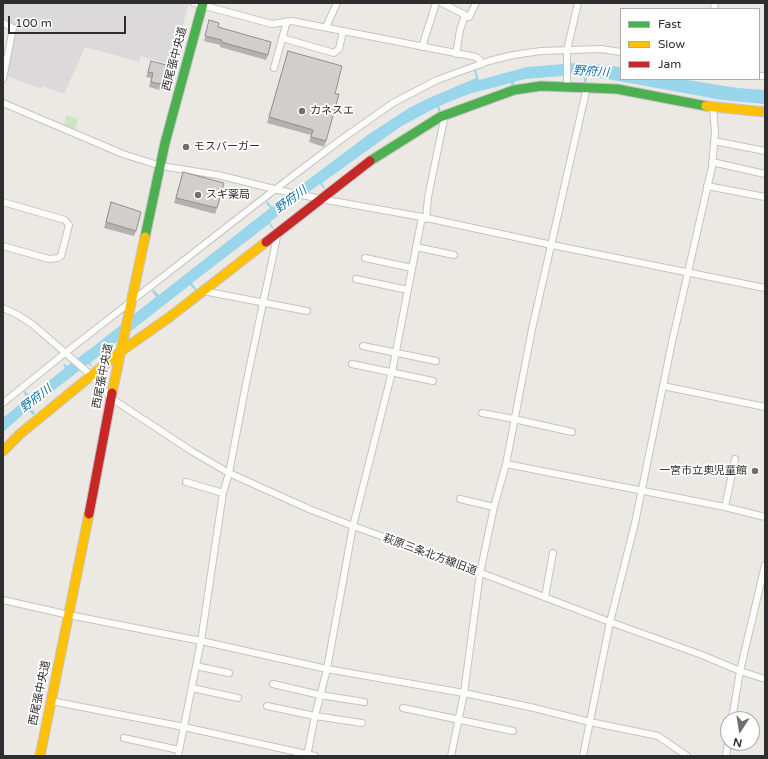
<!DOCTYPE html>
<html>
<head>
<meta charset="utf-8">
<style>
  body { margin:0 }
  #map { position:relative; width:768px; height:759px; overflow:hidden; background:#ece8e4; font-family:"Varela Round",sans-serif }
  canvas { display:block }
  .frame { position:absolute; inset:0; border:4px solid #2e2e2e; pointer-events:none }
  .legend { position:absolute; left:620px; top:8px; width:140px; height:72px; box-sizing:border-box; background:#fff; border:1px solid #ababab; margin:0; padding:5px 7px; list-style:none; font-size:12px; color:#2e2e2e }
  .legend li { display:flex; align-items:center; gap:8px; height:20px }
  .legend b { width:20px; border:1px solid #ababab }
  .north { position:absolute; left:720px; top:711px; width:40px; height:40px; box-sizing:border-box; background:#fff; border:1px solid #ababab; border-radius:50%; rotate:192deg; font-size:11px; font-weight:700; line-height:16px; text-align:center; color:#2e2e2e }
  .north::after { content:''; display:block; margin:auto; width:14px; height:18px; background:#706f6e; clip-path:polygon(50% 0,100% 100%,50% 72%,0 100%) }
  .scale { position:absolute; left:8px; top:16px; width:118px; height:18px; box-sizing:border-box; border:2px solid #2e2e2e; border-top:0; padding-left:5px; font-size:12px; line-height:14px; white-space:nowrap; color:#2e2e2e; -webkit-text-stroke:3px #fff; paint-order:stroke }
</style>
</head>
<body>
<div id="map">
<canvas width="768" height="759"></canvas>
<div class="frame"></div>
<ul class="legend">
<li><b style="height:5px;background:#4caf50"></b>Fast</li>
<li><b style="height:5px;background:#ffc107"></b>Slow</li>
<li><b style="height:5px;background:#c62828"></b>Jam</li>
</ul>
<div class="north">N</div>
<div class="scale">100 m</div>
</div>
<script>
const g = document.querySelector('canvas').getContext('2d');
g.lineJoin = 'round';
function fillPath(path, color) { g.fillStyle = color; g.fill(path, 'evenodd'); }
const shape = rows => new Path2D(rows.map(r => 'M' + r).join(''));
function stroke(path, color, width, dash) { g.strokeStyle = color; g.lineWidth = width; g.lineCap = dash ? 'butt' : 'round'; g.setLineDash(dash || []); g.stroke(path); }
function label(font, color, halo, rows, align = 'center') {
  g.font = font + ' "Varela Round","Noto Sans JP",sans-serif'; g.lineWidth = 3.5; g.setLineDash([]); g.textBaseline = 'middle'; g.strokeStyle = halo; g.fillStyle = color; for (const [text, x, y, turn = 0] of rows) {
    g.save(); g.translate(x, y); g.rotate((+turn || 0) * Math.PI / 180); g.textAlign = isNaN(turn) ? turn : align; if (halo) g.strokeText(text, 0, 0); g.fillText(text, 0, 0); g.restore();
  }
}
fillPath(shape([
  [3,3,189,3,172,65,141,56,139,62,85,47,64,94,43,86,41,89,5,75,16,27,3,20]
]), '#dcd9db');
fillPath(shape([
  [66,115,78,119,75,131,64,125]
]), '#cee6be');
fillPath(shape([
  [576,63,604,65,621,67,621,79,681,79,738,88,765,90,765,104,722,100,591,76,587,76,586,84,584,84,584,75,574,75,525,79,514,82,515,88,512,89,511,83,469,94,439,106,441,112,439,113,437,107,400,127,322,183,325,188,324,189,320,184,299,199,270,222,274,229,273,229,269,224,192,283,197,290,196,291,190,285,90,363,93,367,88,364,31,408,35,413,33,415,28,410,3,432,3,418,27,398,23,391,24,390,30,396,65,368,63,365,65,364,67,366,94,346,156,297,152,291,154,290,159,295,270,208,266,203,267,201,272,207,369,134,409,108,429,98,476,78,474,70,476,70,479,80,527,67]
]), '#99d6ec');
const street = shape([
  [194,3,272,24,292,21,476,57,480,60,482,64],
  [442,3,469,17,476,3],
  [714,9,715,3],
  [3,23,13,28,3,79],
  [326,27,337,3],
  [282,38,334,53,339,49,343,31],
  [422,47,436,3],
  [456,54,460,30,465,15],
  [274,68,287,21],
  [759,76,765,76],
  [567,84,567,50,578,3],
  [3,103,123,154,161,166,218,175,278,190,321,199,422,217,552,245,765,288],
  [714,141,765,151],
  [712,162,765,174],
  [707,186,765,197],
  [3,202,65,220,69,225,61,256,58,258,49,259,3,246],
  [426,219,428,197,445,115],
  [416,247,454,255],
  [365,258,412,268],
  [356,279,408,290],
  [203,291,307,311],
  [3,308,18,315,32,324,92,376,111,398,193,452,229,473,309,509,353,526,418,549,610,622,702,655,740,671,765,679],
  [363,346,436,361],
  [352,364,433,381],
  [663,386,765,407],
  [3,403,65,353,260,201,339,141,393,103,437,80,489,61,513,55,541,51,601,49,621,52],
  [482,413,514,419,572,432],
  [506,464,725,507,765,517],
  [186,482,223,493],
  [460,499,494,507],
  [725,507,735,459],
  [545,597,553,553],
  [3,600,69,615,201,641,327,669,464,693,530,707,590,722,658,736,687,756],
  [196,666,229,673],
  [273,684,320,695,364,702],
  [192,688,238,698],
  [51,701,184,727,315,756],
  [267,706,315,716,362,723],
  [403,708,513,731],
  [732,719,740,671,765,565],
  [124,738,179,750],
  [178,756,201,641,223,493,229,473,246,384,278,232],
  [307,756,315,716,327,669,353,526,392,372,422,217],
  [451,756,464,693,480,573,494,507,506,464,532,329,587,87],
  [583,756,610,622,635,523,672,342,712,167,715,133,713,107],
  [726,756,728,743]
]);
const fast = shape([
  [370,161,440,117,514,90,541,86,617,89,706,106],
  [145,237,165,143,203,3]
]);
const slow = shape([
  [706,106,765,112],
  [112,393,145,237],
  [3,451,20,434,120,352,171,316,266,242],
  [40,756,89,514]
]);
const jam = shape([
  [266,242,370,161],
  [89,514,112,393]
]);
stroke(street, '#c5c4c5', 8);
stroke(fast, '#c5c4c5', 11);
stroke(slow, '#c5c4c5', 11);
stroke(jam, '#c5c4c5', 11);
stroke(street, '#fcfcfb', 6);
stroke(fast, '#4caf50', 9);
stroke(slow, '#ffc107', 9);
stroke(jam, '#c62828', 9);
fillPath(shape([
  [209,20,218,27,268,55,266,60,220,47,220,45,204,41],
  [288,51,335,94,326,141,324,147,309,142,311,135,267,123],
  [151,61,165,85,163,91,149,87,151,78,146,77],
  [183,172,217,208,215,214,174,203],
  [111,202,136,231,134,236,104,228]
]), '#b4b1af');
const building = shape([
  [209,20,219,23,218,27,271,42,268,55,221,42,222,40,205,36,209,20],
  [288,51,342,66,335,94,339,94,326,141,311,137,313,130,269,117,288,51],
  [151,61,170,66,165,85,151,82,153,73,148,72,151,61],
  [183,172,224,183,217,208,176,198,183,172],
  [111,202,141,212,136,231,106,222,111,202]
]);
fillPath(building, '#d1cecb');
stroke(building, '#92908e', 1);
for (const [x, y, r, color] of [
  [302,111,4,"#706f6e"],
  [186,147,4,"#706f6e"],
  [198,195,4,"#706f6e"],
  [755,471,4,"#706f6e"]
]) { const dot = new Path2D(); dot.arc(x, y, r, 0, 2 * Math.PI); g.fillStyle = color; g.fill(dot); stroke(dot, '#fff', 1.5); }
label('11px', '#2e2e2e', '#fff', [
  ["西尾張中央道",175,59,-75],
  ["西尾張中央道",103,376,-79],
  ["萩原三条北方線旧道",430,555,20],
  ["西尾張中央道",40,693,-78]
]);
label('11px', '#2e2e2e', '#fff', [
  ["カネスエ",310,111],
  ["モスバーガー",194,147],
  ["スギ薬局",206,195],
  ["一宮市立奥児童館",747,471,"right"]
], 'left');
label('italic 12px', '#0d6fa3', '#fff', [
  ["野府川",591,72,4],
  ["野府川",291,200,-36],
  ["野府川",36,399,-38]
]);
</script>
</body>
</html>
